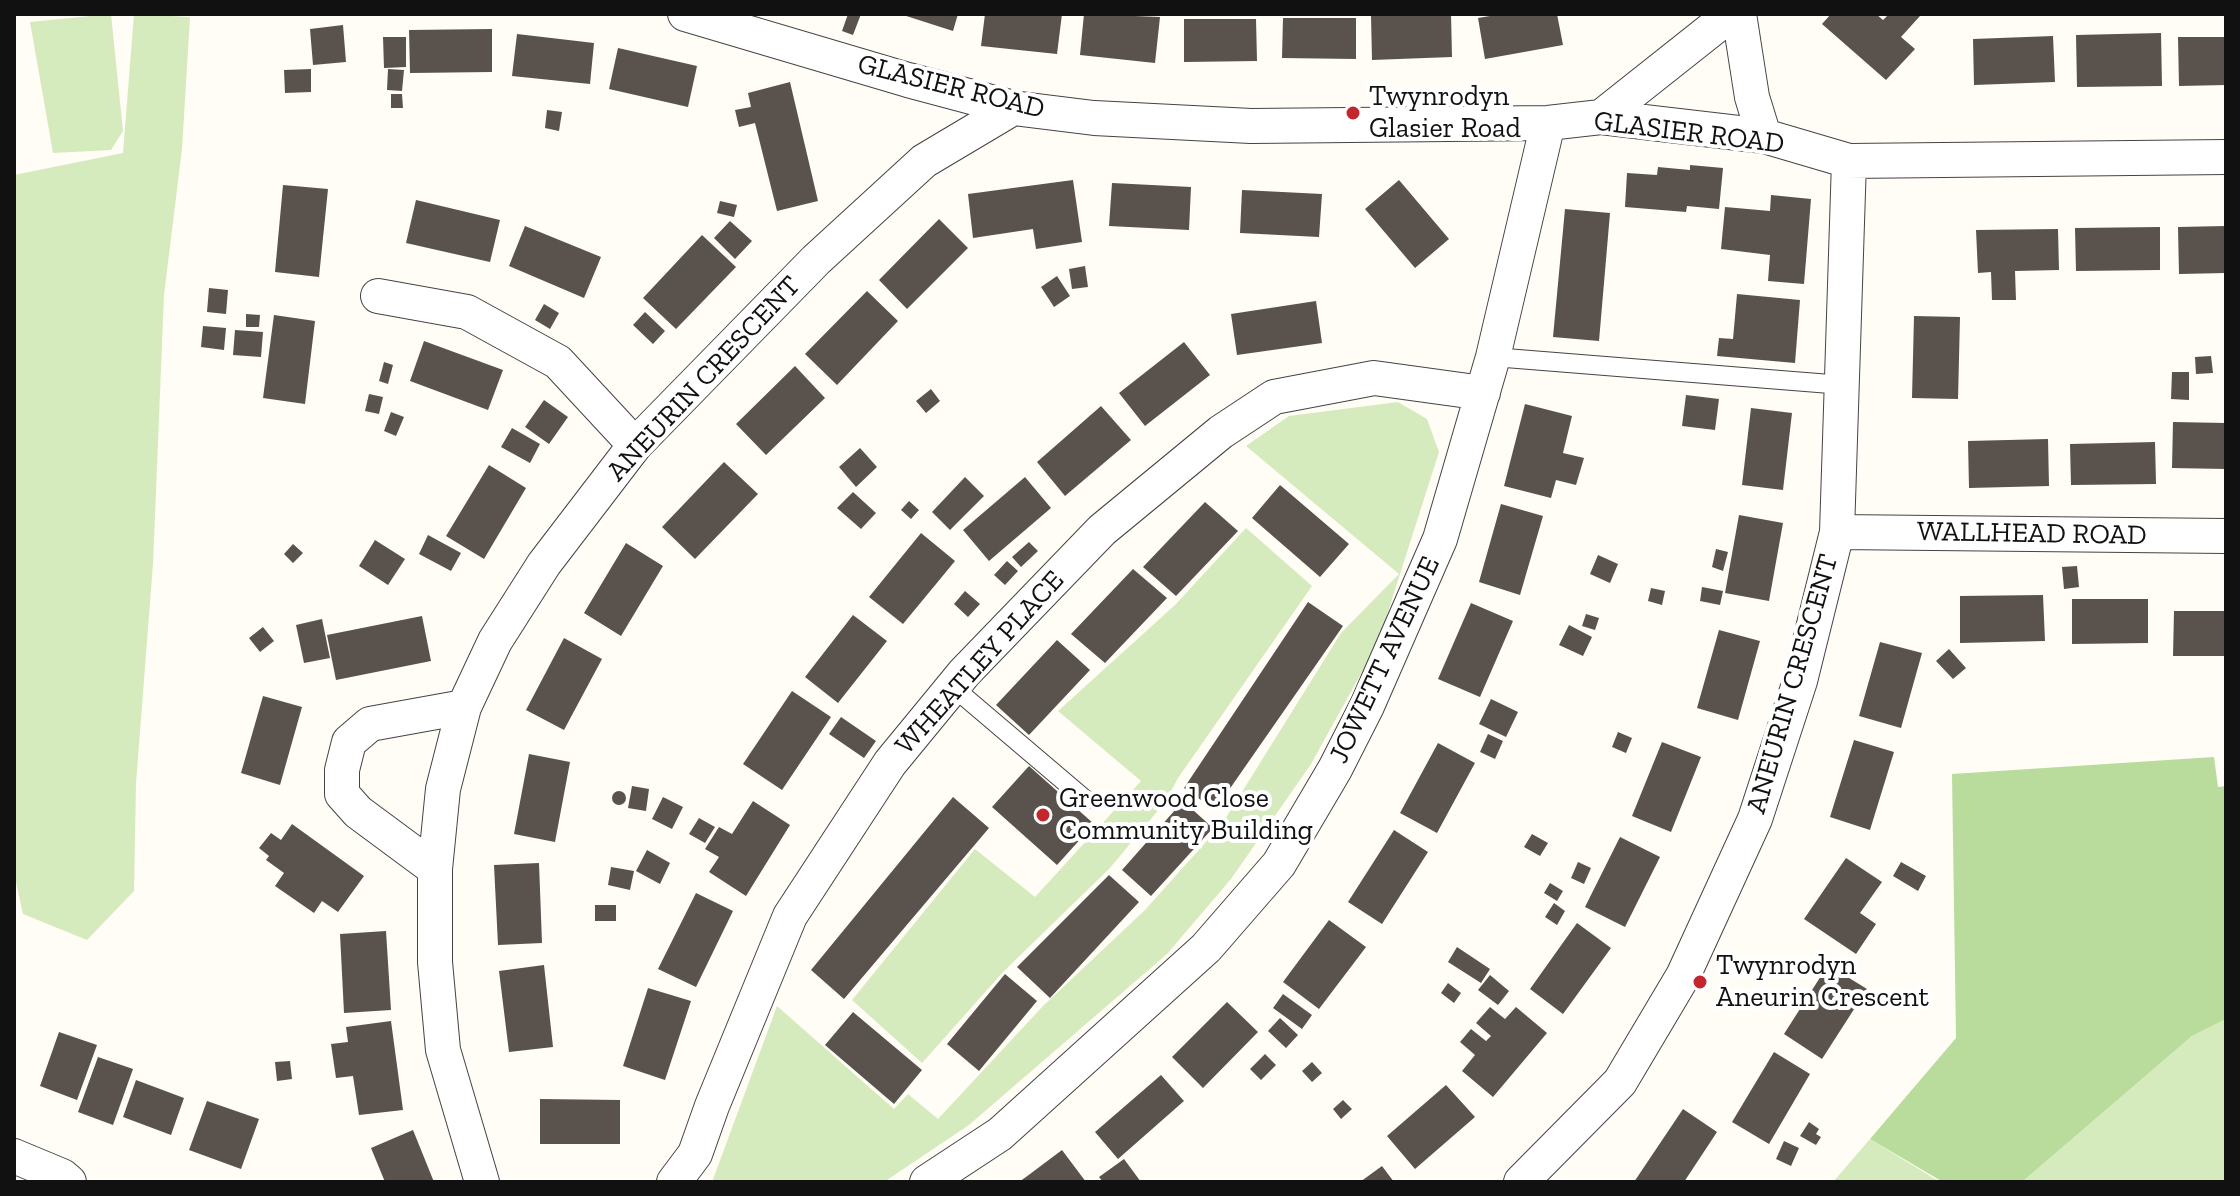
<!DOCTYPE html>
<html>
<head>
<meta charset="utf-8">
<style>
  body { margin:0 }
  #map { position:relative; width:2240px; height:1196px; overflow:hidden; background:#fffdf5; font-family:"Zilla Slab",serif }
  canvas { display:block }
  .frame { position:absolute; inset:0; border:16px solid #111; pointer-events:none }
</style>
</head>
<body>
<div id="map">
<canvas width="2240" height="1196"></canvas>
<div class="frame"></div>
</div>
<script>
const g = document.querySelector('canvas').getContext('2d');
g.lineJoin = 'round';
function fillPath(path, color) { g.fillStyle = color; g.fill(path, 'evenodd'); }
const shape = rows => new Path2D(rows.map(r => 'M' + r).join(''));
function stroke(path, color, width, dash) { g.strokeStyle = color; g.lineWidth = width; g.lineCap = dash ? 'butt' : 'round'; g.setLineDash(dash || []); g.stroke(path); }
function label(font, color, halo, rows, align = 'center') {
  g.font = font + ' "Zilla Slab",serif'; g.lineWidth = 8; g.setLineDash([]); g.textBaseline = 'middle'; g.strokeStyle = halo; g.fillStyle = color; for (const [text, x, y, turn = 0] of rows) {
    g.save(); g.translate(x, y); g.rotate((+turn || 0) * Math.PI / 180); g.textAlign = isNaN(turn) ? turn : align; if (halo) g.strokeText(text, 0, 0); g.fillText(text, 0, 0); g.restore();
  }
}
fillPath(shape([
  [111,14,123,131,111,150,53,153,30,22],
  [134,14,190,17,182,149,164,295,153,564,136,783,134,891,87,940,23,914,14,873,14,175,123,153],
  [1398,402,1427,419,1439,452,1378,643,1311,764,1231,879,1167,954,969,1125,884,1182,712,1182,777,1006,894,1109,908,1094,938,1119,1043,1006,1145,910,1222,824,1341,633,1399,574,1246,446,1289,416],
  [1246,528,1312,586,1178,778,1166,801,1109,869,1003,972,922,1063,852,1000,975,849,1035,897,1141,781,1058,711,1175,605],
  [2226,1019,2226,1182,2022,1182,2192,1036],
  [1870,1139,1935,1179,1943,1182,1833,1182]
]), '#d5ebbd');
fillPath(shape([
  [2214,757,2218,787,2226,786,2226,1019,2192,1036,2022,1182,1943,1182,1870,1139,1956,1038,1952,774]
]), '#b9dc9c');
fillPath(shape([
  [848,14,861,14,853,35,842,31],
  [900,14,958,14,953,31],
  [985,14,1062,14,1057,54,981,46],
  [1084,14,1160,17,1155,63,1080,55],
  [1451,14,1452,57,1372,60,1371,16],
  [1502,14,1557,14,1563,45,1485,59,1478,18],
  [1831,14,1876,14,1883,20,1889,14,1918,14,1920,16,1901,37,1915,49,1886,80,1822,24],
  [1283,18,1356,18,1356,59,1282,58],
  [1184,19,1256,19,1257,61,1184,62],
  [343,25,346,62,313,65,310,29],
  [492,29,492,72,410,73,409,30],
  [2161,33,2162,86,2077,87,2076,35],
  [517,34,594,43,590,84,512,76],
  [2053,36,2055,82,1974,85,1973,39],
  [383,37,406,37,406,67,384,68],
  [2178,37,2226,37,2226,85,2179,86],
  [618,48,697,66,688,107,609,89],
  [311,69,311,92,285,93,284,70],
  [388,69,404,70,402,91,387,90],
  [790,82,818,201,777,211,755,123,739,127,735,110,751,107,748,93],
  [391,94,402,94,403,108,391,108],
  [547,110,562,112,559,131,545,128],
  [1690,165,1723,168,1719,209,1687,206,1686,212,1625,207,1627,173,1657,175,1658,167,1690,170],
  [1073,180,1082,242,1036,249,1033,229,973,238,968,194],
  [1399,180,1449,239,1415,268,1365,209],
  [1112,183,1191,187,1189,230,1109,226],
  [283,185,328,189,319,277,275,272],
  [1242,190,1322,194,1319,237,1240,233],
  [1771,195,1811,199,1804,284,1768,281,1770,255,1721,249,1725,207,1770,211],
  [416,200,500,220,490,262,406,243],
  [720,201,737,205,734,217,717,213],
  [1565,209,1610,213,1599,341,1553,337],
  [939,219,968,248,907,309,879,280],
  [730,221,752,241,735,259,714,238],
  [525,226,601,257,584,298,509,266],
  [2226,226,2226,273,2179,274,2178,227],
  [2160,227,2160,270,2076,271,2075,228],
  [2058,229,2059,270,2015,271,2016,300,1992,300,1991,272,1978,273,1976,230],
  [702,235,736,267,676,329,643,298],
  [1085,266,1088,287,1072,289,1069,269],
  [1057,276,1070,296,1054,307,1041,287],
  [209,288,228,290,226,314,207,312],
  [867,291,898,321,837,385,805,354],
  [1737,294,1800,300,1795,363,1717,356,1719,338,1733,339],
  [1316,301,1322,343,1237,355,1231,314],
  [544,304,559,313,550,329,535,320],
  [645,312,665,331,653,344,633,325],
  [246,314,260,315,259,327,246,327],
  [274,315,315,321,305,404,263,398],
  [1914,316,1960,317,1958,399,1912,398],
  [203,326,226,328,224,350,201,347],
  [235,330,263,332,261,357,233,355],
  [424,341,503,370,488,410,410,381],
  [1184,342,1210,375,1145,426,1119,393],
  [2211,356,2213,373,2196,374,2195,357],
  [384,362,393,365,388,384,379,381],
  [795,366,825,398,766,455,736,424],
  [2172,372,2189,372,2189,400,2171,399],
  [931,389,940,401,926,413,916,401],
  [369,394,383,397,379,414,365,411],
  [1686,395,1719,399,1715,430,1682,426],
  [544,400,568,417,549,444,525,427],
  [1525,404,1572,416,1563,453,1584,458,1576,485,1556,480,1551,498,1504,486],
  [1101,406,1131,440,1065,496,1037,462],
  [1751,408,1792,413,1783,490,1742,485],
  [391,412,404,417,396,436,384,431],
  [2173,422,2226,423,2226,469,2172,468],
  [512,428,540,444,530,463,501,447],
  [2048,439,2049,486,1969,488,1968,441],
  [2155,442,2156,484,2071,485,2070,444],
  [860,448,877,467,856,487,839,467],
  [724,462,758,494,695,559,662,527],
  [489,465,526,488,484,559,446,536],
  [965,477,984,496,950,530,932,512],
  [1025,477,1051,508,989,561,963,530],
  [1280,485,1349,544,1320,577,1252,518],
  [853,492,876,513,861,529,837,508],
  [909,501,919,510,911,519,901,510],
  [1205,502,1238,531,1176,596,1143,567],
  [1501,504,1543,516,1520,595,1479,582],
  [1739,515,1783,523,1769,601,1725,593],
  [921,533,955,561,903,624,869,597],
  [428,535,461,553,451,571,419,554],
  [375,540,405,559,388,585,359,566],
  [1029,542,1038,551,1021,567,1012,557],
  [626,543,663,566,621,636,584,613],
  [293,544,303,553,293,563,284,554],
  [1716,549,1728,552,1723,571,1712,567],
  [1598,555,1618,564,1610,583,1590,574],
  [1007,561,1018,571,1005,585,994,575],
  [2077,566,2079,587,2064,589,2062,567],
  [1133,569,1167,598,1105,663,1071,634],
  [1702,587,1723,591,1720,605,1700,601],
  [1651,588,1665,591,1662,605,1648,601],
  [965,591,980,604,968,617,954,604],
  [2043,595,2045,641,1960,643,1960,596],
  [2072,599,2148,599,2148,643,2072,644],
  [1308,602,1343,626,1215,810,1184,788],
  [1471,603,1513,621,1480,697,1438,679],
  [2174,611,2226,611,2226,656,2173,656],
  [1586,614,1599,618,1595,630,1582,626],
  [853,615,887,641,838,703,805,677],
  [422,616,431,661,336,680,327,635],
  [322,619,330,658,304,663,296,625],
  [1569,625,1592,637,1583,656,1559,645],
  [263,627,274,641,260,652,249,638],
  [1719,630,1760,641,1738,720,1697,708],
  [564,638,602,659,564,730,526,710],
  [1057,640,1090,670,1029,735,996,705],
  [1880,642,1922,653,1901,728,1859,716],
  [1949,649,1966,668,1953,679,1936,661],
  [792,691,831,717,782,790,743,764],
  [263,696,302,707,280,785,241,773],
  [1491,699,1518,712,1506,737,1479,724],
  [841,717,876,741,864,758,829,734],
  [1618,732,1632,738,1626,753,1612,747],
  [1488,734,1503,741,1495,759,1480,752],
  [1854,740,1894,752,1870,830,1830,817],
  [1662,742,1701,757,1671,832,1632,816],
  [1438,743,1475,763,1437,833,1400,813],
  [529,754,570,762,555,842,514,834],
  [1029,766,1094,824,1057,865,992,807],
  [632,786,649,789,646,811,628,808],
  '612 798a7 7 0 1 1 14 0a7 7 0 1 1-14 0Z',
  [663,797,683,807,672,829,652,819],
  [953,797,989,828,844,999,811,970],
  [753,801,790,825,746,896,709,872,719,857,705,849,719,827,732,834],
  [1183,801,1213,828,1151,896,1122,870],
  [699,818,715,827,705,843,689,834],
  [292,824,364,876,338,912,322,901,314,913,275,886,284,873,266,860,269,856,259,848,271,833,281,840],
  [1394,830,1428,852,1382,924,1348,902],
  [1532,834,1548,843,1540,856,1524,847],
  [1620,837,1660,857,1625,927,1585,907],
  [647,850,670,863,660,884,636,871],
  [1846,858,1882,882,1860,913,1876,924,1856,954,1804,919],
  [1578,862,1591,868,1584,884,1571,878],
  [1901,862,1926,876,1918,891,1893,876],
  [539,863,542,943,498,945,494,865],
  [611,867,634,871,630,890,608,885],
  [1109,875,1139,902,1050,998,1017,967],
  [1550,883,1563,891,1557,901,1544,893],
  [696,893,733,911,696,987,658,969],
  [1554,903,1565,911,1557,925,1545,917],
  [595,905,616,905,616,921,595,921],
  [1329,920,1366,947,1319,1009,1283,982],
  [1577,923,1611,948,1563,1014,1530,989],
  [386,931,391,1010,344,1013,340,934],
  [1457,947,1490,969,1481,983,1448,962],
  [544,965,553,1047,509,1052,499,971],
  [1828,965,1867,989,1822,1059,1784,1034],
  [1005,974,1037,1001,979,1071,947,1044],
  [1490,975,1509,991,1498,1005,1478,990],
  [1448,983,1461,993,1454,1003,1441,993],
  [648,988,691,1001,665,1080,623,1066],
  [1283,994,1312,1015,1302,1029,1273,1008],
  [1227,1002,1258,1032,1203,1088,1172,1057],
  [1490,1007,1505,1019,1516,1007,1547,1033,1493,1097,1462,1071,1475,1055,1460,1042,1471,1029,1486,1041,1491,1036,1476,1023],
  [853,1012,922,1070,894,1104,825,1045],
  [1280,1018,1298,1035,1286,1048,1268,1031],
  [391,1021,403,1110,359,1115,353,1076,336,1078,331,1044,348,1042,346,1027],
  [59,1032,97,1045,77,1100,40,1086],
  [1774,1052,1810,1074,1769,1144,1732,1122],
  [1265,1054,1276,1065,1261,1080,1250,1069],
  [98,1057,133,1069,113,1125,78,1112],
  [290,1061,292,1079,277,1081,275,1062],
  [1312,1062,1322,1073,1312,1082,1302,1071],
  [1161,1075,1184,1101,1118,1159,1095,1132],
  [136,1080,184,1098,171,1135,123,1117],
  [1446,1085,1475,1117,1415,1169,1387,1136],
  [540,1099,620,1100,620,1144,540,1144],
  [1343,1100,1352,1109,1341,1119,1333,1109],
  [207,1101,259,1119,241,1169,189,1150],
  [1683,1109,1717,1132,1684,1182,1634,1182],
  [1809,1122,1819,1129,1816,1134,1821,1137,1816,1145,1800,1136],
  [413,1130,434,1182,385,1182,371,1148],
  [1784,1141,1799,1148,1791,1166,1776,1159],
  [1062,1150,1086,1182,1019,1182,1030,1174],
  [1124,1159,1141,1182,1103,1182,1099,1177],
  [1382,1166,1394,1182,1360,1182]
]), '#5a524d');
const service = shape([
  [1493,357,1843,385],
  [953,687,1086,800]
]);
const minor = shape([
  [685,14,908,80,1013,108,1094,118,1251,126,1548,123,1601,117,1764,136,1849,161,2226,157],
  [1739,14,1752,97,1764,136],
  [1601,117,1731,14],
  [378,296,467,312,558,362,635,445],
  [1837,532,2226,536],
  [435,869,358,812,342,794,342,770,349,742,370,724,464,707],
  [14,1156,62,1176,69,1182],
  [482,1182,443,1050,435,962,435,869,443,789,464,707,495,641,544,564,635,445,816,260,924,161,1013,108],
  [674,1182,695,1154,712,1106,790,916,890,763,964,673,1102,530,1221,432,1274,397,1374,378,1483,393],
  [927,1182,1000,1134,1206,948,1279,864,1335,769,1367,706,1440,539,1493,357,1548,123],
  [1521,1182,1620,1082,1683,976,1755,819,1800,681,1837,532,1849,161]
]);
stroke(service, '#444', 20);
stroke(minor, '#444', 36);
stroke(service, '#fff', 18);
stroke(minor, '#fff', 34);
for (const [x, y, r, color] of [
  [1353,113,8,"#c4262e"],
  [1043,815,8,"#c4262e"],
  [1700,982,8,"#c4262e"]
]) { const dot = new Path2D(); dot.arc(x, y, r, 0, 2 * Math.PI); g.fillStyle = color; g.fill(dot); stroke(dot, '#fff', 3); }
label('28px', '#111', '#fff', [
  ["GLASIER ROAD",951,87,14],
  ["GLASIER ROAD",1689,133,7],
  ["ANEURIN CRESCENT",704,379,-47],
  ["WALLHEAD ROAD",2032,534,1],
  ["JOWETT AVENUE",1385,660,-65],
  ["WHEATLEY PLACE",980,663,-48],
  ["ANEURIN CRESCENT",1793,684,-74]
]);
label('28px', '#111', '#fff', [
  ["Twynrodyn",1369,97],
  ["Glasier Road",1369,129],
  ["Greenwood Close",1059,799],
  ["Community Building",1059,831],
  ["Twynrodyn",1716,966],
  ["Aneurin Crescent",1716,998]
], 'left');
</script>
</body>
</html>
